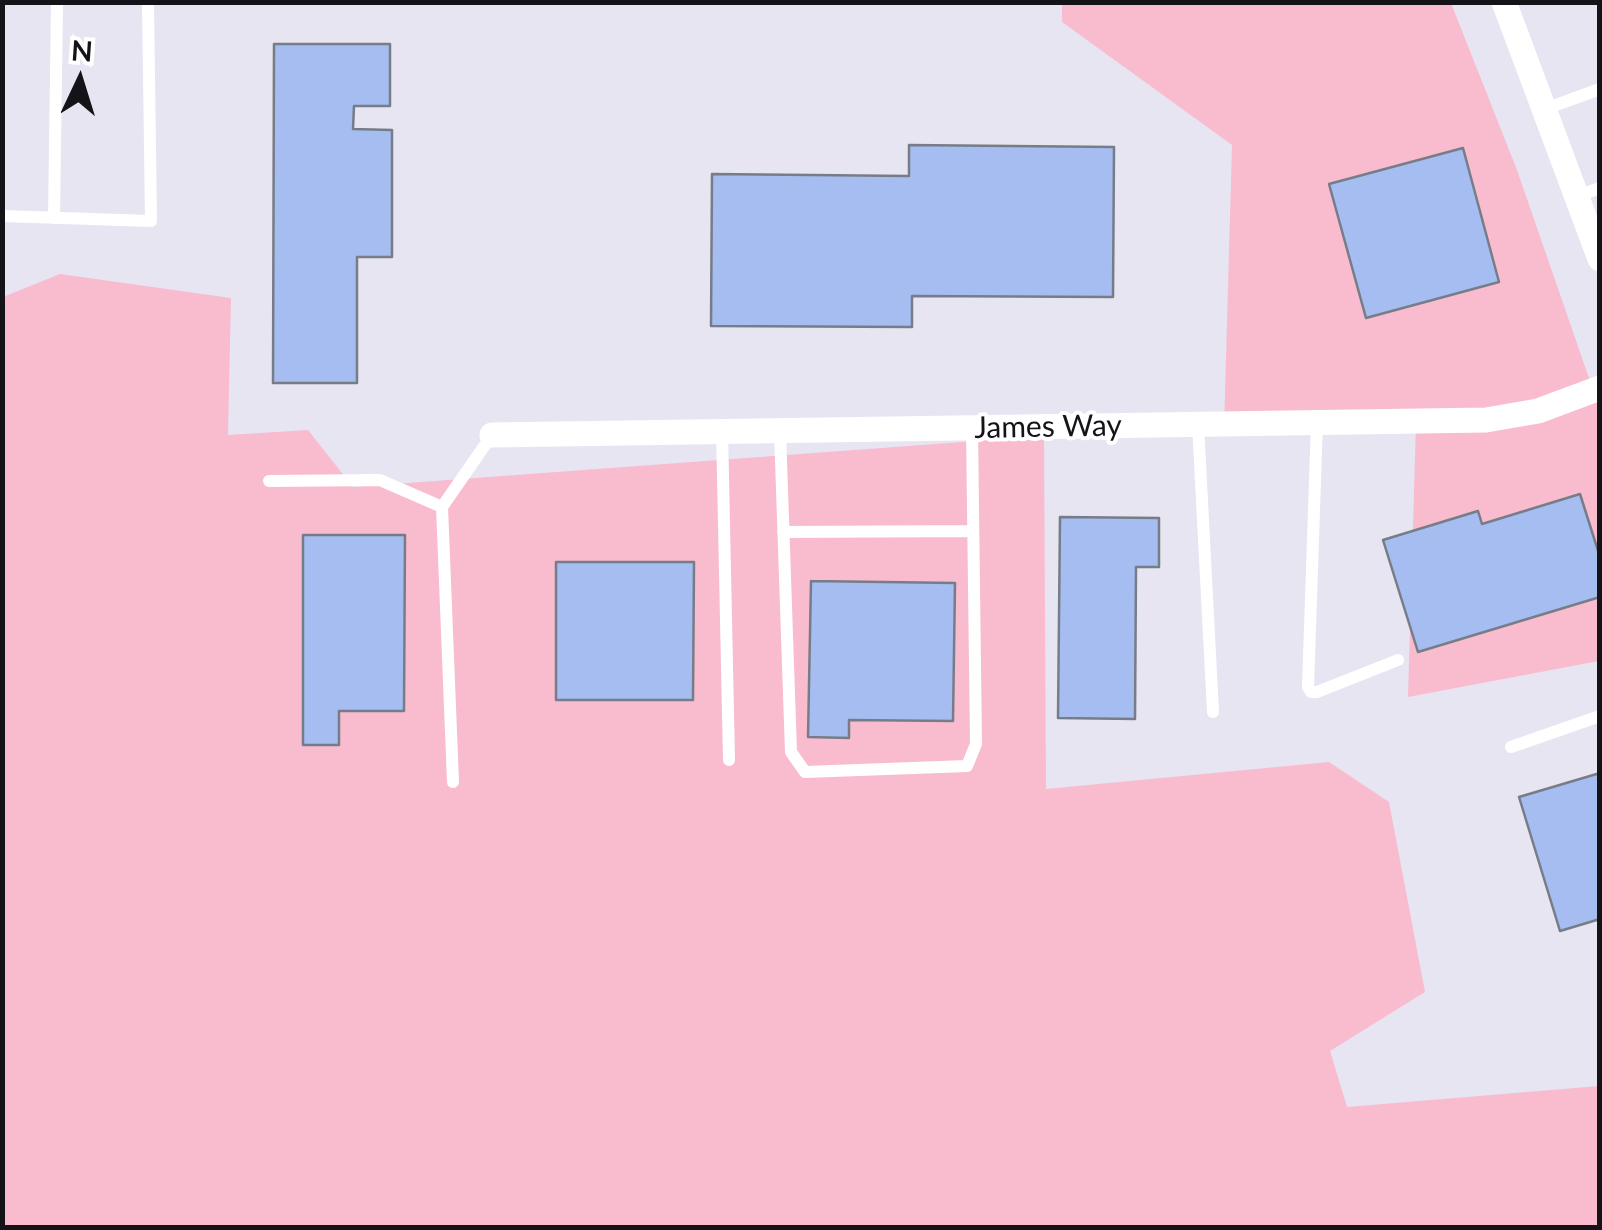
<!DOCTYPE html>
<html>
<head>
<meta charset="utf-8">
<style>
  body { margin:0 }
  #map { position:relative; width:1602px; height:1230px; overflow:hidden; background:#e7e5f2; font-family:Lato,sans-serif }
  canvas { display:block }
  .frame { position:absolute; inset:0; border:5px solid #141317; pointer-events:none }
  .north { position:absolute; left:30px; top:30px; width:100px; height:100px; -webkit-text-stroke:8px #fff; paint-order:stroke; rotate:4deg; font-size:28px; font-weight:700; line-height:40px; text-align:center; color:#141317 }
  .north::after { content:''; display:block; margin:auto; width:35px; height:45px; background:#141317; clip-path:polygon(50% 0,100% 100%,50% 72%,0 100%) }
</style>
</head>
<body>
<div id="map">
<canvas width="1602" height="1230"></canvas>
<div class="frame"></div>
<div class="north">N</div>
</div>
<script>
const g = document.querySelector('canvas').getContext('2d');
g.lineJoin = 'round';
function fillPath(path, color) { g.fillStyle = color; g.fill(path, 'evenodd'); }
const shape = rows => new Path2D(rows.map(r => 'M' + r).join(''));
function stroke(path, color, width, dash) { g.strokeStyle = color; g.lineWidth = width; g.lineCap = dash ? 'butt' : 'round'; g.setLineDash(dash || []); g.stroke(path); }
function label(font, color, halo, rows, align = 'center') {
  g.font = font + ' Lato,sans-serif'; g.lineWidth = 8; g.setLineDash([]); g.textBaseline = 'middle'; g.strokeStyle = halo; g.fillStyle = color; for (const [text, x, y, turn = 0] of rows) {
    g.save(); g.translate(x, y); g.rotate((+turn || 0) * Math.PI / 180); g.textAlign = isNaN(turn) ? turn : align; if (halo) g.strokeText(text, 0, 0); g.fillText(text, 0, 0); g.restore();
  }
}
fillPath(shape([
  [1062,3,1451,3,1517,170,1599,407,1599,661,1408,697,1416,423,1224,429,1232,145,1062,22],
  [60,274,231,298,228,435,308,430,353,487,1044,436,1046,789,1329,762,1389,802,1425,992,1330,1051,1347,1107,1599,1086,1599,1227,3,1228,3,297]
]), '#f9bccf');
const building = shape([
  [274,44,390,44,390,106,354,106,353,129,392,130,392,257,357,257,357,383,273,383,274,44],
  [909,145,1114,147,1113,297,912,296,912,327,711,326,712,174,909,176,909,145],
  [1463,148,1499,282,1366,318,1329,184,1463,148],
  [1580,494,1600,557,1600,597,1418,652,1383,540,1478,511,1482,524,1580,494],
  [1060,517,1159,518,1159,567,1136,567,1135,719,1058,718,1060,517],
  [303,535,405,535,404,711,339,711,339,745,303,745,303,535],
  [556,562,694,562,693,700,556,700,556,562],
  [811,581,955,583,953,721,849,720,849,738,808,737,811,581],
  [1600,773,1600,919,1560,931,1519,797,1600,773]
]);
fillPath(building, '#a5bdf0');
stroke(building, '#777d88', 2.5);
stroke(shape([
  [1545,109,1600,89],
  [1577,196,1600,188],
  [2,216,151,221,148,2],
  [54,218,57,2],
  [1317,422,1308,687,1311,692,1317,692,1398,660],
  [1198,424,1213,712],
  [722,431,729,760],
  [780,431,791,752,805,772,967,766,976,744,972,428],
  [269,481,380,480,442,507],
  [783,532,973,531],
  [1511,747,1600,716],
  [453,782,442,507,492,435]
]), '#fff', 12);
stroke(shape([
  [1504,2,1600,259],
  [492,435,1486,420,1538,411,1600,388]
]), '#fff', 25);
label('30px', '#141317', '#fff', [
  ["James Way",1048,427,-1]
]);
</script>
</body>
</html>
